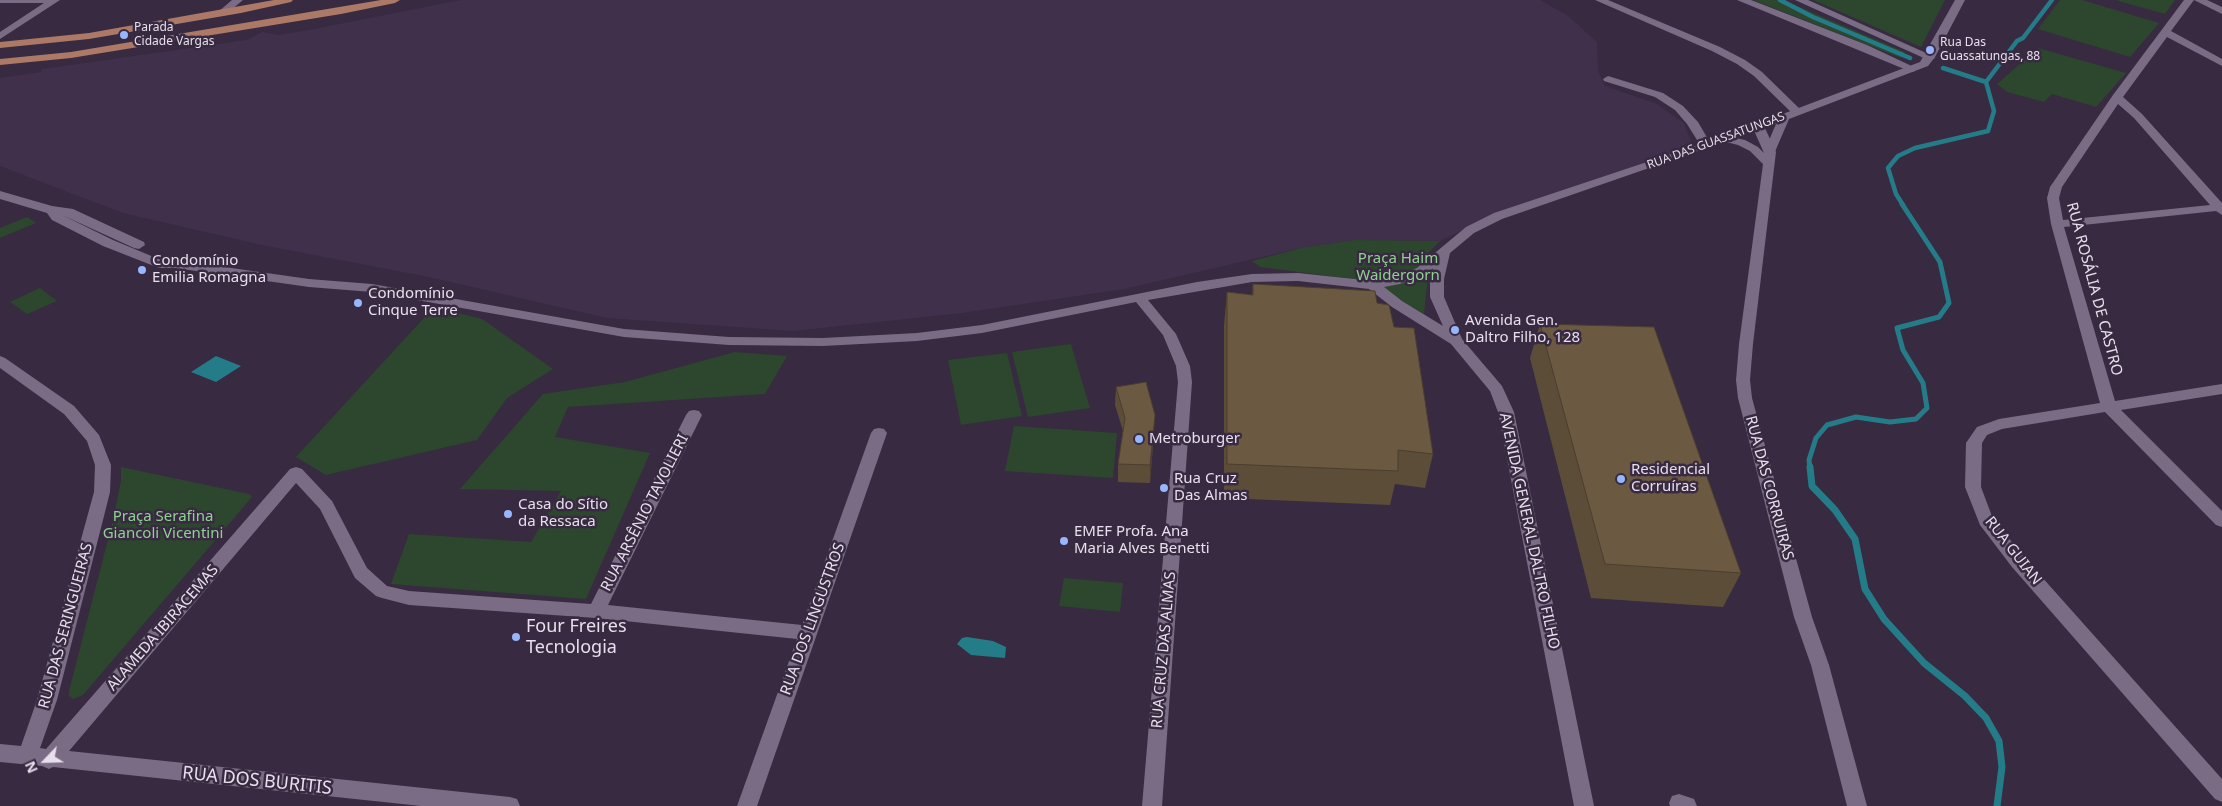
<!DOCTYPE html>
<html>
<head>
<meta charset="utf-8">
<style>
  body { margin:0 }
  #map { position:relative; width:2222px; height:806px; overflow:hidden; background:#382a40; font-family:"Noto Sans",sans-serif }
  canvas { display:block }
  .north { position:absolute; left:20px; top:736px; width:50px; height:50px; -webkit-text-stroke:4px #382a40; paint-order:stroke; rotate:246deg; font-size:14px; font-weight:700; line-height:20px; text-align:center; color:#e7dfed }
  .north::after { content:''; display:block; margin:auto; width:18px; height:22px; background:#e7dfed; clip-path:polygon(50% 0,100% 100%,50% 72%,0 100%) }
</style>
</head>
<body>
<div id="map">
<canvas width="2222" height="806"></canvas>
<div class="north">N</div>
</div>
<script>
const g = document.querySelector('canvas').getContext('2d');
g.lineJoin = 'round';
function fillPath(path, color) { g.fillStyle = color; g.fill(path, 'evenodd'); }
const shape = rows => new Path2D(rows.map(r => 'M' + r).join(''));
function stroke(path, color, width, dash) { g.strokeStyle = color; g.lineWidth = width; g.lineCap = dash ? 'butt' : 'round'; g.setLineDash(dash || []); g.stroke(path); }
function label(font, color, halo, rows, align = 'center') {
  g.font = font + ' "Noto Sans",sans-serif'; g.lineWidth = 5; g.setLineDash([]); g.textBaseline = 'middle'; g.strokeStyle = halo; g.fillStyle = color; for (const [text, x, y, turn = 0] of rows) {
    g.save(); g.translate(x, y); g.rotate((+turn || 0) * Math.PI / 180); g.textAlign = isNaN(turn) ? turn : align; if (halo) g.strokeText(text, 0, 0); g.fillText(text, 0, 0); g.restore();
  }
}
fillPath(shape([
  [461,0,1540,0,1567,15,1597,42,1598,71,1605,86,1657,104,1684,123,1693,147,1486,219,1440,241,1354,240,1301,248,1124,289,962,313,793,331,607,318,429,277,262,245,123,213,0,166,0,78,41,72,42,69,247,40,263,32,279,35,309,30]
]), '#41304c');
fillPath(shape([
  [1753,0,1783,0,1905,52,1901,58],
  [1813,0,1945,0,1921,47],
  [2060,0,2082,0,2159,23,2130,57,2038,29],
  [2115,0,2175,0,2165,14],
  [2038,48,2126,73,2096,107,2052,94,2044,102,2007,92,1997,84],
  [27,217,36,223,0,238,0,228],
  [1354,240,1440,241,1427,254,1428,277,1424,314,1368,281,1260,267,1252,261,1301,248],
  [40,288,57,301,27,314,10,302],
  [434,307,482,319,553,369,507,398,477,440,326,475,296,457],
  [1071,344,1090,408,1028,417,1012,352],
  [735,352,787,356,765,394,568,407,555,437,650,453,586,599,391,584,409,534,531,542,561,491,460,489,543,394,625,382],
  [1007,353,1022,416,961,425,948,360],
  [1014,426,1117,433,1113,478,1005,471],
  [121,467,249,494,252,497,83,695,73,699,69,696,69,691,113,520,121,481],
  [1064,578,1123,583,1120,612,1059,606]
]), '#2c472d');
fillPath(shape([
  [216,356,241,366,216,382,191,372],
  [967,637,993,641,1006,647,1005,658,971,655,957,644,962,638]
]), '#257c89');
stroke(shape([
  [1780,0,1813,17,1910,58],
  [1943,68,1986,82],
  [1903,205,1896,194,1888,168,1898,156,1915,148,1988,131,1994,111,1986,82,2017,41,2023,38,2052,0]
]), '#257c89', 4.5);
stroke(shape([
  [1810,468,1809,460,1816,438,1827,425,1856,417,1890,422,1916,419,1927,408,1923,383,1903,350,1897,328,1939,317,1949,303,1940,262,1902,204]
]), '#257c89', 5);
stroke(shape([
  [1810,467,1812,486,1835,510,1855,539,1865,589,1884,619,1924,663,1965,696,1986,718,1999,741,2002,767,1997,806]
]), '#257c89', 7);
fillPath(shape([
  [0,0,60,0,0,39,0,32,44,3,0,3,0,0],
  [232,0,243,0,224,16,218,16,218,12,232,0],
  [1595,0,1608,0,1720,47,1745,60,1762,72,1803,112,1801,114,1793,114,1754,76,1737,64,1712,51,1595,0],
  [1737,0,1751,0,1867,45,1918,69,1913,72,1909,71,1737,0],
  [1795,0,1808,0,1935,57,1934,59,1926,59,1795,0],
  [2184,0,2194,0,2171,31,2222,59,2222,66,2167,37,2123,97,2142,114,2222,203,2222,215,2216,211,2064,227,2115,401,2222,384,2222,394,2121,410,2222,511,2222,527,2216,525,2105,412,2002,429,1987,435,1982,443,1981,487,1993,519,2024,557,2222,779,2222,802,2215,799,2012,567,1980,525,1965,487,1966,443,1977,427,1999,419,2100,403,2051,224,2047,198,2050,187,2113,95,2184,0],
  [2118,104,2134,118,2210,205,2063,220,2059,198,2062,187,2118,104],
  [2194,0,2207,0,2222,7,2222,14,2194,0],
  [1608,76,1663,93,1683,106,1698,122,1712,146,1710,148,1702,148,1687,124,1675,110,1655,97,1604,81,1603,79,1608,76],
  [1758,123,1764,126,1776,152,1753,344,1750,380,1752,398,1812,617,1829,665,1867,806,1847,806,1811,665,1794,617,1738,398,1736,380,1739,344,1763,164,1750,151,1738,145,1722,141,1720,139,1726,136,1745,140,1758,147,1764,153,1752,126,1758,123],
  [0,356,5,358,74,406,99,435,111,465,110,492,104,516,57,700,40,748,46,749,290,469,296,467,302,469,332,501,367,568,387,586,409,591,591,604,686,415,689,411,694,410,699,411,702,415,608,605,802,625,871,433,874,429,879,428,884,429,887,433,757,806,737,806,797,639,596,618,409,605,382,598,376,596,355,578,320,509,296,483,69,751,510,797,517,799,520,806,421,806,53,767,49,769,42,766,0,762,0,744,21,746,37,700,94,492,95,465,87,441,64,414,0,368,0,356],
  [1679,794,1694,799,1697,806,1670,806,1669,803,1672,796,1679,794]
]), '#7b6c85');
fillPath(shape([
  [1955,0,1965,0,1935,57,1928,66,1789,119,1774,154,1770,155,1764,152,1776,124,1502,219,1474,233,1450,253,1444,279,1444,297,1462,339,1502,386,1514,412,1594,806,1574,806,1498,412,1490,391,1451,344,1392,307,1369,289,1298,281,1252,282,1148,300,1176,334,1190,366,1192,382,1162,806,1142,806,1178,382,1176,366,1163,335,1136,302,982,333,917,341,823,346,729,345,624,337,372,292,309,287,175,268,159,268,103,246,52,220,47,213,0,199,0,191,52,206,73,209,144,242,145,245,139,249,134,248,62,215,113,240,161,260,175,260,309,279,372,284,624,329,729,337,823,338,917,333,982,325,1197,282,1252,274,1298,273,1373,281,1392,278,1417,268,1466,227,1494,213,1722,137,1920,62,1955,0],
  [1433,268,1430,279,1430,297,1443,326,1402,301,1384,287,1400,284,1427,274,1433,268]
]), '#7b6c85');
fillPath(shape([
  [274,0,293,0,291,2,241,13,89,39,0,48,0,42,89,33,274,0],
  [381,0,400,0,395,3,341,14,71,58,0,65,0,59,71,52,381,0]
]), '#ac7966');
fillPath(shape([
  [1253,284,1377,303,1394,327,1433,454,1425,488,1395,484,1390,505,1224,498,1224,325,1227,292,1252,295],
  [1540,324,1741,573,1723,607,1591,598,1530,358],
  [1116,387,1154,433,1150,483,1118,482,1118,464,1123,431,1115,405]
]), '#5c4d39');
fillPath(shape([
  [1155,415,1154,433,1150,483,1150,465]
]), '#4b3e2e');
const building = shape([
  [1253,284,1375,291,1377,303,1389,305,1394,327,1414,328,1433,454,1398,450,1398,471,1227,464,1227,292,1253,295,1253,284],
  [1540,324,1654,327,1741,573,1605,564,1540,324],
  [1146,382,1155,415,1150,465,1118,464,1125,418,1116,387,1146,382]
]);
fillPath(building, '#6b5942');
stroke(building, '#4b3e2e', 1);
for (const [x, y, r, color] of [
  [124,35,5,"#96b6fd"],
  [1930,50,5,"#96b6fd"],
  [142,270,5,"#96b6fd"],
  [358,303,5,"#96b6fd"],
  [1455,330,5,"#96b6fd"],
  [1139,439,5,"#96b6fd"],
  [1621,479,5,"#96b6fd"],
  [1164,488,5,"#96b6fd"],
  [508,514,5,"#96b6fd"],
  [1064,541,5,"#96b6fd"],
  [516,637,5,"#96b6fd"]
]) { const dot = new Path2D(); dot.arc(x, y, r, 0, 2 * Math.PI); g.fillStyle = color; g.fill(dot); stroke(dot, '#382a40', 2); }
label('12px', '#e7dfed', '#382a40', [
  ["Parada",134,28],
  ["Cidade Vargas",134,42],
  ["Rua Das",1940,43],
  ["Guassatungas, 88",1940,57]
], 'left');
label('12px', '#e7dfed', '#382a40', [
  ["RUA DAS GUASSATUNGAS",1716,141,-20]
]);
label('15px', '#8fd192', '#382a40', [
  ["Praça Haim",1398,259],
  ["Waidergorn",1398,276],
  ["Praça Serafina",163,517],
  ["Giancoli Vicentini",163,534]
]);
label('15px', '#e7dfed', '#382a40', [
  ["Condomínio",152,261],
  ["Emilia Romagna",152,278],
  ["Condomínio",368,294],
  ["Cinque Terre",368,311],
  ["Avenida Gen.",1465,321],
  ["Daltro Filho, 128",1465,338],
  ["Metroburger",1149,439],
  ["Residencial",1631,470],
  ["Corruíras",1631,487],
  ["Rua Cruz",1174,479],
  ["Das Almas",1174,496],
  ["Casa do Sítio",518,505],
  ["da Ressaca",518,522],
  ["EMEF Profa. Ana",1074,532],
  ["Maria Alves Benetti",1074,549]
], 'left');
label('15px', '#e7dfed', '#382a40', [
  ["RUA ROSÁLIA DE CASTRO",2094,289,75],
  ["RUA DAS CORRUIRAS",1769,488,75],
  ["RUA ARSÊNIO TAVOLIERI",645,513,-63],
  ["AVENIDA GENERAL DALTRO FILHO",1529,531,78],
  ["RUA GUIAN",2013,551,52],
  ["RUA DOS LINGUSTROS",813,619,-70],
  ["RUA DAS SERINGUEIRAS",66,626,-75],
  ["ALAMEDA IBIRACEMAS",163,628,-49],
  ["RUA CRUZ DAS ALMAS",1164,650,-85]
]);
label('18px', '#e7dfed', '#382a40', [
  ["Four Freires",526,627],
  ["Tecnologia",526,648]
], 'left');
label('18px', '#e7dfed', '#382a40', [
  ["RUA DOS BURITIS",257,781,6]
]);
</script>
</body>
</html>
